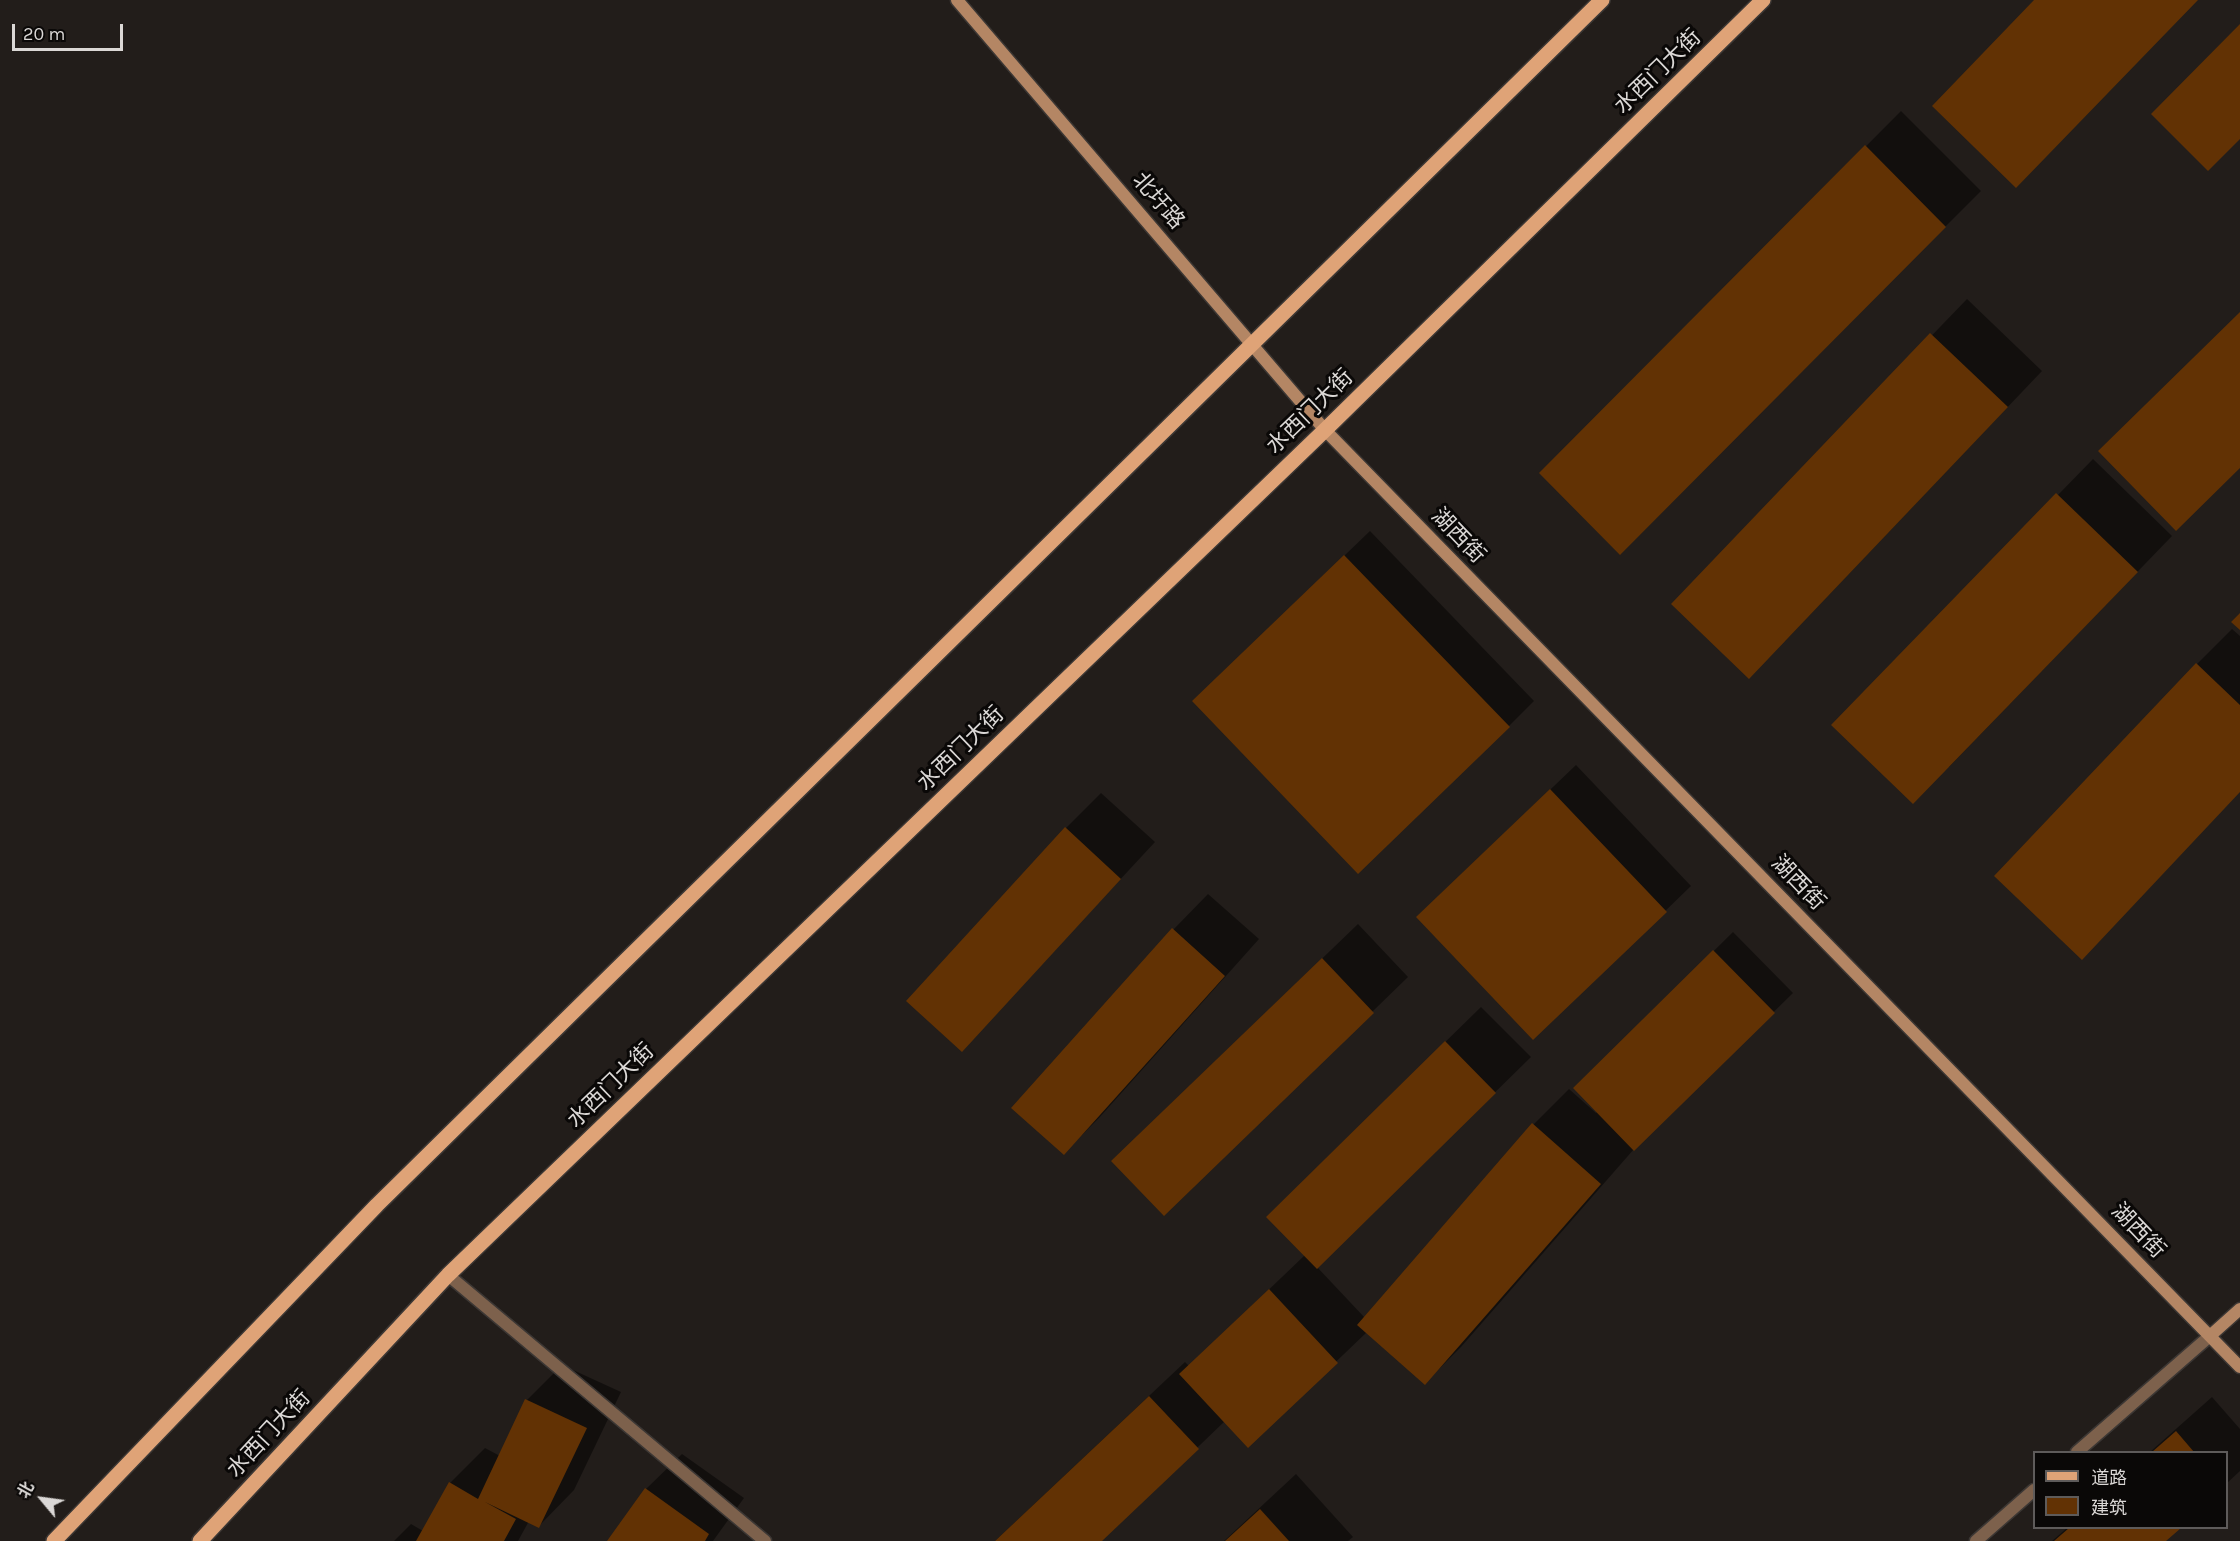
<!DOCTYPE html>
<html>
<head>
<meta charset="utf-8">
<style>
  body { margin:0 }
  #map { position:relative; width:2240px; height:1541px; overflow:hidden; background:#221d1a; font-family:Karla,"Noto Sans SC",sans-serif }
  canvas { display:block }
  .legend { position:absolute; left:2033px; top:1451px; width:195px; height:78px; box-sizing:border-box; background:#0a0807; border:2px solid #5e5b5a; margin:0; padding:8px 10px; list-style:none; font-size:18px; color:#dbd8d6 }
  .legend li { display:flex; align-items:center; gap:12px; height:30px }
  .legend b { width:30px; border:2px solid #5e5b5a }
  .north { position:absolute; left:12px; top:1469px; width:60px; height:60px; -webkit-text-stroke:4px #0a0807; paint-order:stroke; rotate:299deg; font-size:16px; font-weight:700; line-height:24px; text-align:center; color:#dbd8d6 }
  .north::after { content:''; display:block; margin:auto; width:21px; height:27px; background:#dbd8d6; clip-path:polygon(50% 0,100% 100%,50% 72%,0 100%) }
  .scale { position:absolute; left:12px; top:24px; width:111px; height:27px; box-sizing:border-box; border:3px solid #dbd8d6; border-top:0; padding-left:8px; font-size:18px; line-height:21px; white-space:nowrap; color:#dbd8d6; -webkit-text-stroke:4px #0a0807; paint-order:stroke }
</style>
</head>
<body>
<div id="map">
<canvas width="2240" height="1541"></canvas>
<ul class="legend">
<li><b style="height:8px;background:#dfa377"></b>道路</li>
<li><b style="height:16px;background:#623204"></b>建筑</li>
</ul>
<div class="north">北</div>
<div class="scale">20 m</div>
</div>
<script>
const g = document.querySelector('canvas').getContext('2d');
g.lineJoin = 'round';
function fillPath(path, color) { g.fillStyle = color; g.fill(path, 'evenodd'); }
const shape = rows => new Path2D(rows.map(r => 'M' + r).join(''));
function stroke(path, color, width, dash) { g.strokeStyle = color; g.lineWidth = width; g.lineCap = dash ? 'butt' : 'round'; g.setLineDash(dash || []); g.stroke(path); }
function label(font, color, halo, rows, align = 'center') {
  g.font = font + ' Karla,"Noto Sans SC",sans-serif'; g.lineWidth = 6; g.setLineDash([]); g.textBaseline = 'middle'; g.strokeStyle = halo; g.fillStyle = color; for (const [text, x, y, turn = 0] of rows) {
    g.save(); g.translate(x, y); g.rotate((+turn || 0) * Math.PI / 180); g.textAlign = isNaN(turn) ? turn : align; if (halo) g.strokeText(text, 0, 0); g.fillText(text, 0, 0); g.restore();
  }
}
fillPath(shape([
  [1901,111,1981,191,1620,552,1541,473],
  [1967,299,2042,371,1785,641,1673,604],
  [2093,459,2172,536,1949,767,1834,725],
  [1370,531,1534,701,1509,726,1219,676],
  [2232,629,2240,636,2240,792,2197,664],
  [1576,765,1691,886,1534,1038,1443,892],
  [1101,793,1155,842,962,1050,1066,828],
  [1208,894,1259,939,1099,1118,1064,1153,1173,930],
  [1358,924,1408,977,1164,1214,1148,1126],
  [1733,932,1793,993,1634,1149,1461,1347,1425,1383,1367,1332,1248,1446,1225,1421,1100,1541,995,1541,1185,1362,1189,1366,1305,1255,1303,1181,1481,1007,1531,1057,1317,1267,1365,1318,1533,1125,1569,1089,1596,1113,1598,1111,1575,1088],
  [562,1365,621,1392,574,1490,539,1526,529,1521,518,1541,394,1541,411,1524,423,1531,450,1483,485,1448,500,1456,527,1400],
  [2212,1397,2240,1429,2240,1471,2226,1484,2226,1452,2150,1452],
  [682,1454,744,1498,713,1541,609,1541,646,1489],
  [1296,1474,1353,1537,1348,1541,1224,1541],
  [2067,1528,2178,1528,2163,1541,2052,1541]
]), '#0007');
fillPath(shape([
  [2034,0,2198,0,2016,188,1932,106],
  [2240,24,2240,139,2208,171,2151,114],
  [1865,145,1946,227,1620,555,1539,473],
  [2240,312,2240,468,2176,531,2098,451],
  [1930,333,2008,407,1749,679,1671,604],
  [2056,493,2138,572,1913,804,1831,725],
  [1344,555,1510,727,1358,874,1192,701],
  [2240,613,2240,630,2231,622],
  [2196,663,2240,705,2240,792,2082,960,1994,876],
  [1550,789,1667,912,1533,1040,1416,917],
  [1065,827,1121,879,962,1052,906,1001],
  [1172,928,1225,976,1064,1155,1011,1108],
  [1713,950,1775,1013,1634,1151,1573,1088],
  [1322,958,1374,1013,1164,1216,1111,1161],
  [1445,1041,1496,1093,1317,1269,1266,1217],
  [1532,1123,1601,1184,1425,1385,1357,1325],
  [1269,1289,1338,1363,1248,1448,1179,1374],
  [1149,1396,1199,1449,1102,1541,995,1541],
  [525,1399,587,1428,539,1528,485,1502,516,1519,504,1541,416,1541,449,1482,478,1499],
  [2176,1431,2194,1452,2152,1452],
  [645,1488,709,1534,705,1541,607,1541],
  [1260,1509,1289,1541,1225,1541],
  [2069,1528,2181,1528,2166,1541,2054,1541]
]), '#623204');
const street = shape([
  [448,1275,765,1541],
  [2077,1452,2211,1335],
  [1976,1541,2034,1490]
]);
const secondary = shape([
  [957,0,1325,430,2240,1367],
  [2211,1335,2240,1309]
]);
const primary = shape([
  [54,1541,377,1205,1602,0],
  [200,1541,448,1275,1325,430,1763,0]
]);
stroke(street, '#3c3734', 15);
stroke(secondary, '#3c3734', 15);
stroke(primary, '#3c3734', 18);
stroke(street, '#7d614c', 12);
stroke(secondary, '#b48664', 12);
stroke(primary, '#dfa377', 15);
label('22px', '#dbd8d6', '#0a0807', [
  ["水西门大街",1658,72,-44],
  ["北圩路",1158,201,49],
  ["水西门大街",1310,412,-44],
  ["湖西街",1458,536,46],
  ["水西门大街",961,749,-44],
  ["湖西街",1798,883,46],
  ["水西门大街",611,1086,-44],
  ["湖西街",2138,1231,46],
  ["水西门大街",269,1434,-47]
]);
</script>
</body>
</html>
